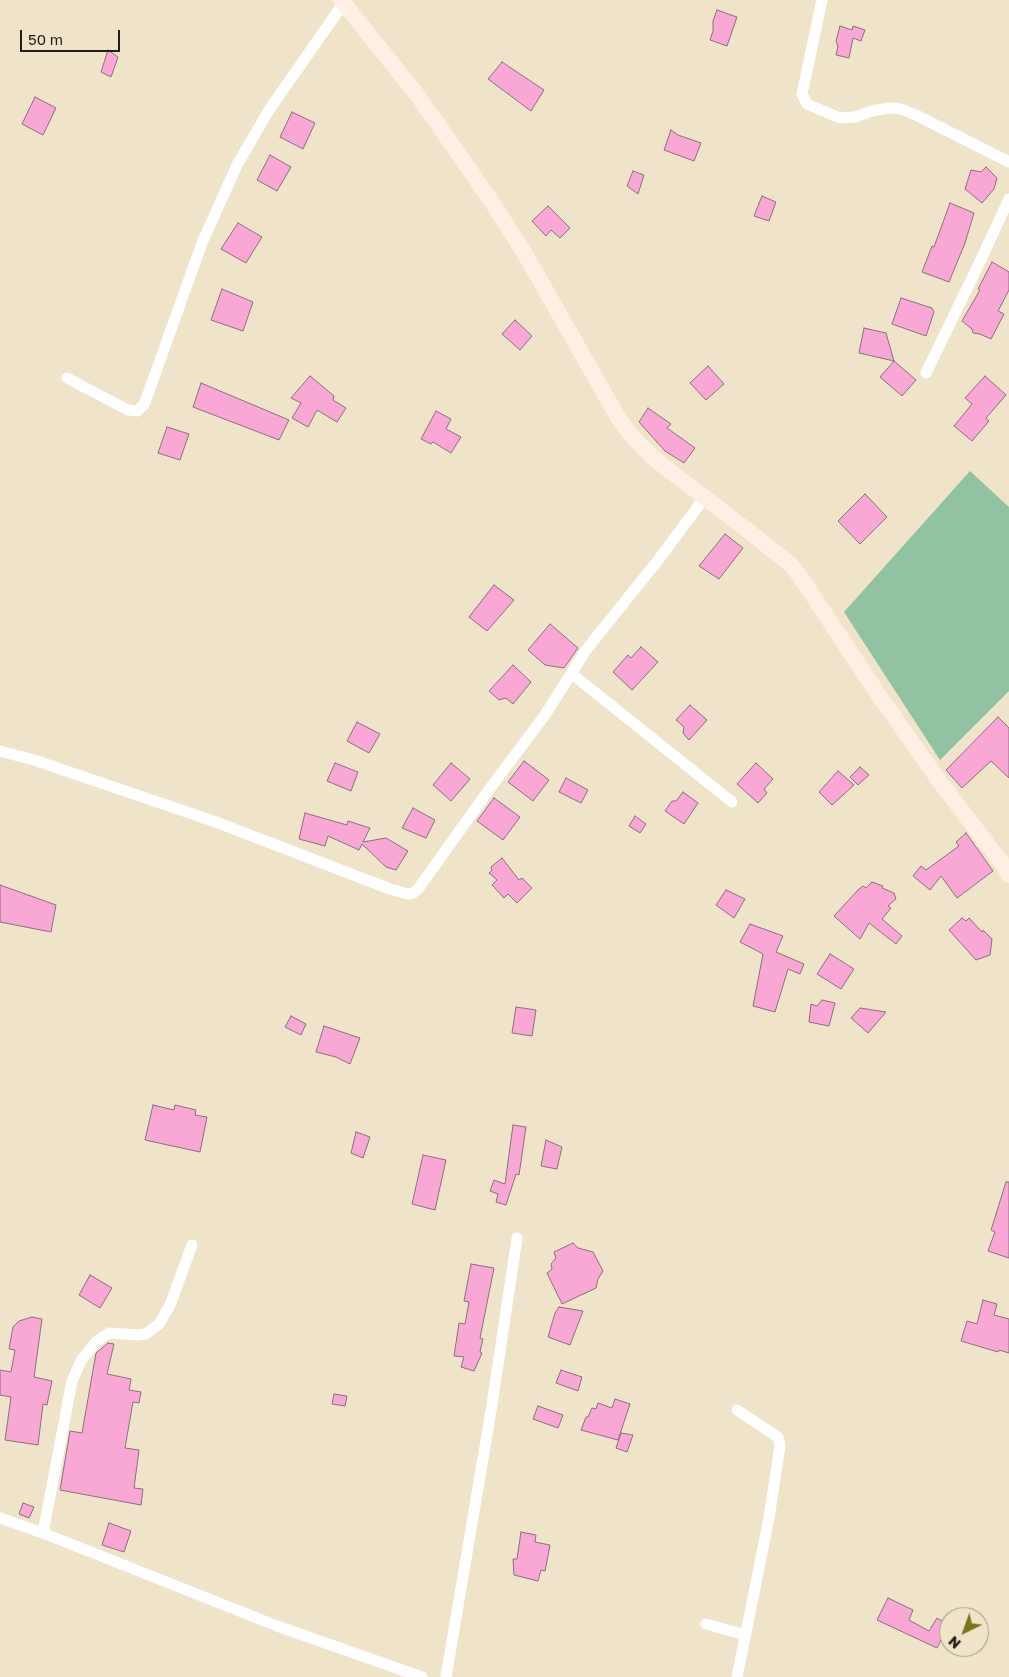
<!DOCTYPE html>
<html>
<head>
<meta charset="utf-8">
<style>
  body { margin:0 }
  #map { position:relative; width:1009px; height:1677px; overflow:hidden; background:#efe4ca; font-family:"Golos Text",sans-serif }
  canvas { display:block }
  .north { position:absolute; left:939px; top:1607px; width:50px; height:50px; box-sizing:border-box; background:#efe4ca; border:1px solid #9d9582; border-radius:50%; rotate:222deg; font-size:14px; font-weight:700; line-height:20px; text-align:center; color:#231f16 }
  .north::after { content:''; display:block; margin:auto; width:18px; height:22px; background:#79751a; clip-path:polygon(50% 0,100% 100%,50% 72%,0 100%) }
  .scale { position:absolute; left:20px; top:30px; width:100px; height:22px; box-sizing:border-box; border:2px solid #231f16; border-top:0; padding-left:6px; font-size:15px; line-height:18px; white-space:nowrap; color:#231f16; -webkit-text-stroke:4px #efe4ca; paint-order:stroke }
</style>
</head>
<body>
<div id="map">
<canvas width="1009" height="1677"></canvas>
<div class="north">N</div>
<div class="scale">50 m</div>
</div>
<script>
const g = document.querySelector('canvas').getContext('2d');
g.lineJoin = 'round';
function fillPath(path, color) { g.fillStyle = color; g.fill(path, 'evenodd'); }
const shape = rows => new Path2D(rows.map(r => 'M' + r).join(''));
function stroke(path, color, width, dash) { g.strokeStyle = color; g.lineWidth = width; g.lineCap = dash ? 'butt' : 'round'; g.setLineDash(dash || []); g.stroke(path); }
fillPath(shape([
  [970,471,1009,507,1009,691,940,760,844,612]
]), '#91c2a1');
const building = shape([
  [717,10,737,17,727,46,710,40,713,31,713,21,717,10],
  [840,26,852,30,853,26,865,30,861,41,853,38,849,58,836,55,838,46,836,41,840,26],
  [108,50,118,57,111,77,101,72,108,50],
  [502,62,544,90,531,111,488,79,502,62],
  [35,97,56,108,43,135,22,124,35,97],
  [292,112,315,123,303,149,280,137,292,112],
  [671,130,678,135,701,143,694,161,664,150,671,130],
  [270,155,291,167,277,191,257,180,270,155],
  [986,167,997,178,994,189,982,203,965,189,971,170,981,172,986,167],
  [633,171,644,175,638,194,627,186,633,171],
  [762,196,776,202,769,221,754,216,762,196],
  [950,203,974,213,965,243,949,282,922,272,932,246,934,247,950,203],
  [548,206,570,228,560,238,551,230,546,236,532,221,548,206],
  [238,223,262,237,246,263,221,249,238,223],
  [992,262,1009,272,1009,290,998,311,1004,314,991,339,980,334,973,333,972,329,962,321,980,290,978,289,992,262],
  [222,289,253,302,243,331,211,320,222,289],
  [901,298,932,308,934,312,926,336,892,324,901,298],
  [515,320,532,336,520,350,502,334,515,320],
  [864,328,886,333,894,361,859,353,864,328],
  [894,361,916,380,902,396,880,377,894,361],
  [708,366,724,384,706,400,690,383,708,366],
  [310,376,334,396,333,400,346,408,337,422,317,410,308,427,292,418,301,403,291,398,310,376],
  [985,376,1006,395,986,418,989,421,972,441,954,426,972,404,965,398,985,376],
  [201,383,289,420,279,440,193,407,201,383],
  [648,408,671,424,667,428,695,448,684,463,665,451,639,422,648,408],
  [436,411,451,419,446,429,461,437,451,453,433,442,431,444,421,439,436,411],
  [167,427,189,434,180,460,158,453,167,427],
  [865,494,887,517,860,544,838,521,865,494],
  [725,534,743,548,719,579,699,566,725,534],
  [494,585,514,600,487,631,469,617,494,585],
  [550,624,578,648,564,668,545,665,528,650,550,624],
  [641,647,658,662,632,690,613,672,628,655,631,658,641,647],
  [513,665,531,682,513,704,506,698,499,700,489,691,513,665],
  [690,705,707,720,689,740,683,733,684,727,676,720,690,705],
  [998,717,1009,728,1009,778,991,761,962,788,946,770,998,717],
  [357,722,380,734,369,753,347,741,357,722],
  [524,761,549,780,533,801,508,782,524,761],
  [335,763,358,772,351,791,327,781,335,763],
  [451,763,470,779,451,801,433,785,451,763],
  [756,763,773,779,764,789,767,793,758,803,737,784,756,763],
  [860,767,869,775,858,785,850,777,860,767],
  [838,771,854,785,832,805,819,792,838,771],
  [566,778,588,790,581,803,559,792,566,778],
  [683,792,698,803,684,824,665,811,672,801,676,801,683,792],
  [494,798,520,817,503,840,477,821,494,798],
  [413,808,435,820,426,838,402,828,413,808],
  [305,813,347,825,348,821,370,828,363,842,386,838,408,851,396,870,386,867,362,844,359,850,328,836,325,846,299,839,305,813],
  [635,816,646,824,640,833,629,826,635,816],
  [966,833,993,871,957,898,941,876,930,890,913,876,921,866,926,870,959,846,956,842,966,833],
  [502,858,519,880,522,878,532,888,517,903,508,894,504,898,492,885,497,880,489,873,492,870,491,867,502,858],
  [872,882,883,886,882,888,894,893,896,899,888,906,891,908,882,919,902,936,896,944,869,923,860,939,834,916,858,890,863,886,866,888,872,882],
  [0,885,56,905,51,932,0,922,0,885],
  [726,890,745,899,734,918,716,905,726,890],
  [962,918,966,921,969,918,982,932,983,930,992,939,990,955,976,960,949,930,962,918],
  [750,924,783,936,776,952,804,964,800,974,788,969,775,1012,753,1006,763,954,740,942,750,924],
  [830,954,854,969,841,989,817,974,830,954],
  [822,1000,835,1003,829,1026,809,1022,811,1004,817,1006,822,1000],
  [516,1007,536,1010,532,1036,512,1033,516,1007],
  [860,1008,886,1012,868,1033,851,1018,860,1008],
  [291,1016,306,1024,301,1035,285,1027,291,1016],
  [324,1026,360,1038,350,1064,336,1057,316,1052,324,1026],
  [153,1105,174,1110,175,1105,196,1110,195,1115,207,1117,200,1152,145,1140,153,1105],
  [513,1125,526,1127,519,1175,516,1174,506,1205,496,1202,498,1194,490,1191,494,1180,505,1184,513,1125],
  [356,1132,370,1137,363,1158,351,1153,356,1132],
  [546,1140,562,1147,557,1169,541,1166,546,1140],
  [423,1155,446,1160,435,1210,412,1204,423,1155],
  [1006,1182,1009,1182,1009,1258,988,1251,995,1232,991,1230,1006,1182],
  [573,1243,578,1248,593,1252,603,1271,598,1279,596,1288,562,1304,547,1273,552,1269,551,1264,556,1258,554,1252,573,1243],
  [471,1264,494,1268,480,1338,483,1339,480,1352,482,1353,474,1371,461,1367,464,1357,454,1356,459,1323,465,1324,469,1302,464,1301,471,1264],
  [90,1275,112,1288,100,1308,79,1295,90,1275],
  [983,1300,997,1304,994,1315,1009,1319,1009,1353,999,1350,998,1352,961,1341,967,1321,977,1324,983,1300],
  [559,1307,583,1311,570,1345,548,1337,555,1313,559,1307],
  [32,1317,42,1319,34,1377,52,1381,47,1405,43,1404,38,1445,5,1440,11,1397,0,1395,0,1370,11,1372,15,1350,9,1349,13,1327,19,1321,32,1317],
  [108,1343,114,1344,107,1374,131,1379,129,1390,141,1392,139,1403,133,1402,125,1448,139,1450,134,1488,143,1489,141,1505,60,1490,70,1431,82,1433,96,1353,108,1343],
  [561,1370,582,1377,578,1391,556,1383,561,1370],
  [334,1394,347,1396,345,1406,332,1404,334,1394],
  [615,1399,630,1404,618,1440,581,1430,586,1417,588,1417,592,1408,596,1409,598,1403,612,1408,615,1399],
  [538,1406,563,1415,558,1428,533,1419,538,1406],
  [621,1433,633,1435,627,1452,616,1448,621,1433],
  [23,1503,34,1507,29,1518,19,1514,23,1503],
  [109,1523,131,1531,124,1552,102,1545,109,1523],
  [521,1532,536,1535,535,1542,550,1545,545,1571,541,1570,538,1581,514,1575,513,1559,517,1559,521,1532],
  [888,1598,913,1610,909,1620,929,1631,937,1618,949,1625,937,1648,877,1620,888,1598]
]);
fillPath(building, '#f9a7d4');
stroke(building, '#89707d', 1);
stroke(shape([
  [822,0,802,94,807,104,840,118,855,117,872,111,889,108,901,109,916,115,1009,162],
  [926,373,977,268,1009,199],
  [67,378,128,410,137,411,144,405,202,243,237,165,269,110,343,4],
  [572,674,732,802],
  [0,751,34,760,216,822,390,889,408,894,413,893,418,889,491,787,545,715,586,650,659,559,705,497],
  [0,1518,43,1533,277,1626,422,1677],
  [43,1533,72,1381,82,1359,97,1341,109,1333,137,1335,146,1334,159,1324,170,1305,192,1245],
  [706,1624,745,1635],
  [446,1677,491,1411,517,1238],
  [737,1677,769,1518,780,1445,778,1437,737,1410]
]), '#fff', 11);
stroke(shape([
  [341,0,418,96,490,199,525,254,619,419,631,435,652,457,756,537,791,565,800,576,876,691,940,782,1004,866,1009,875]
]), '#feeee4', 16);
</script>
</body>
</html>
